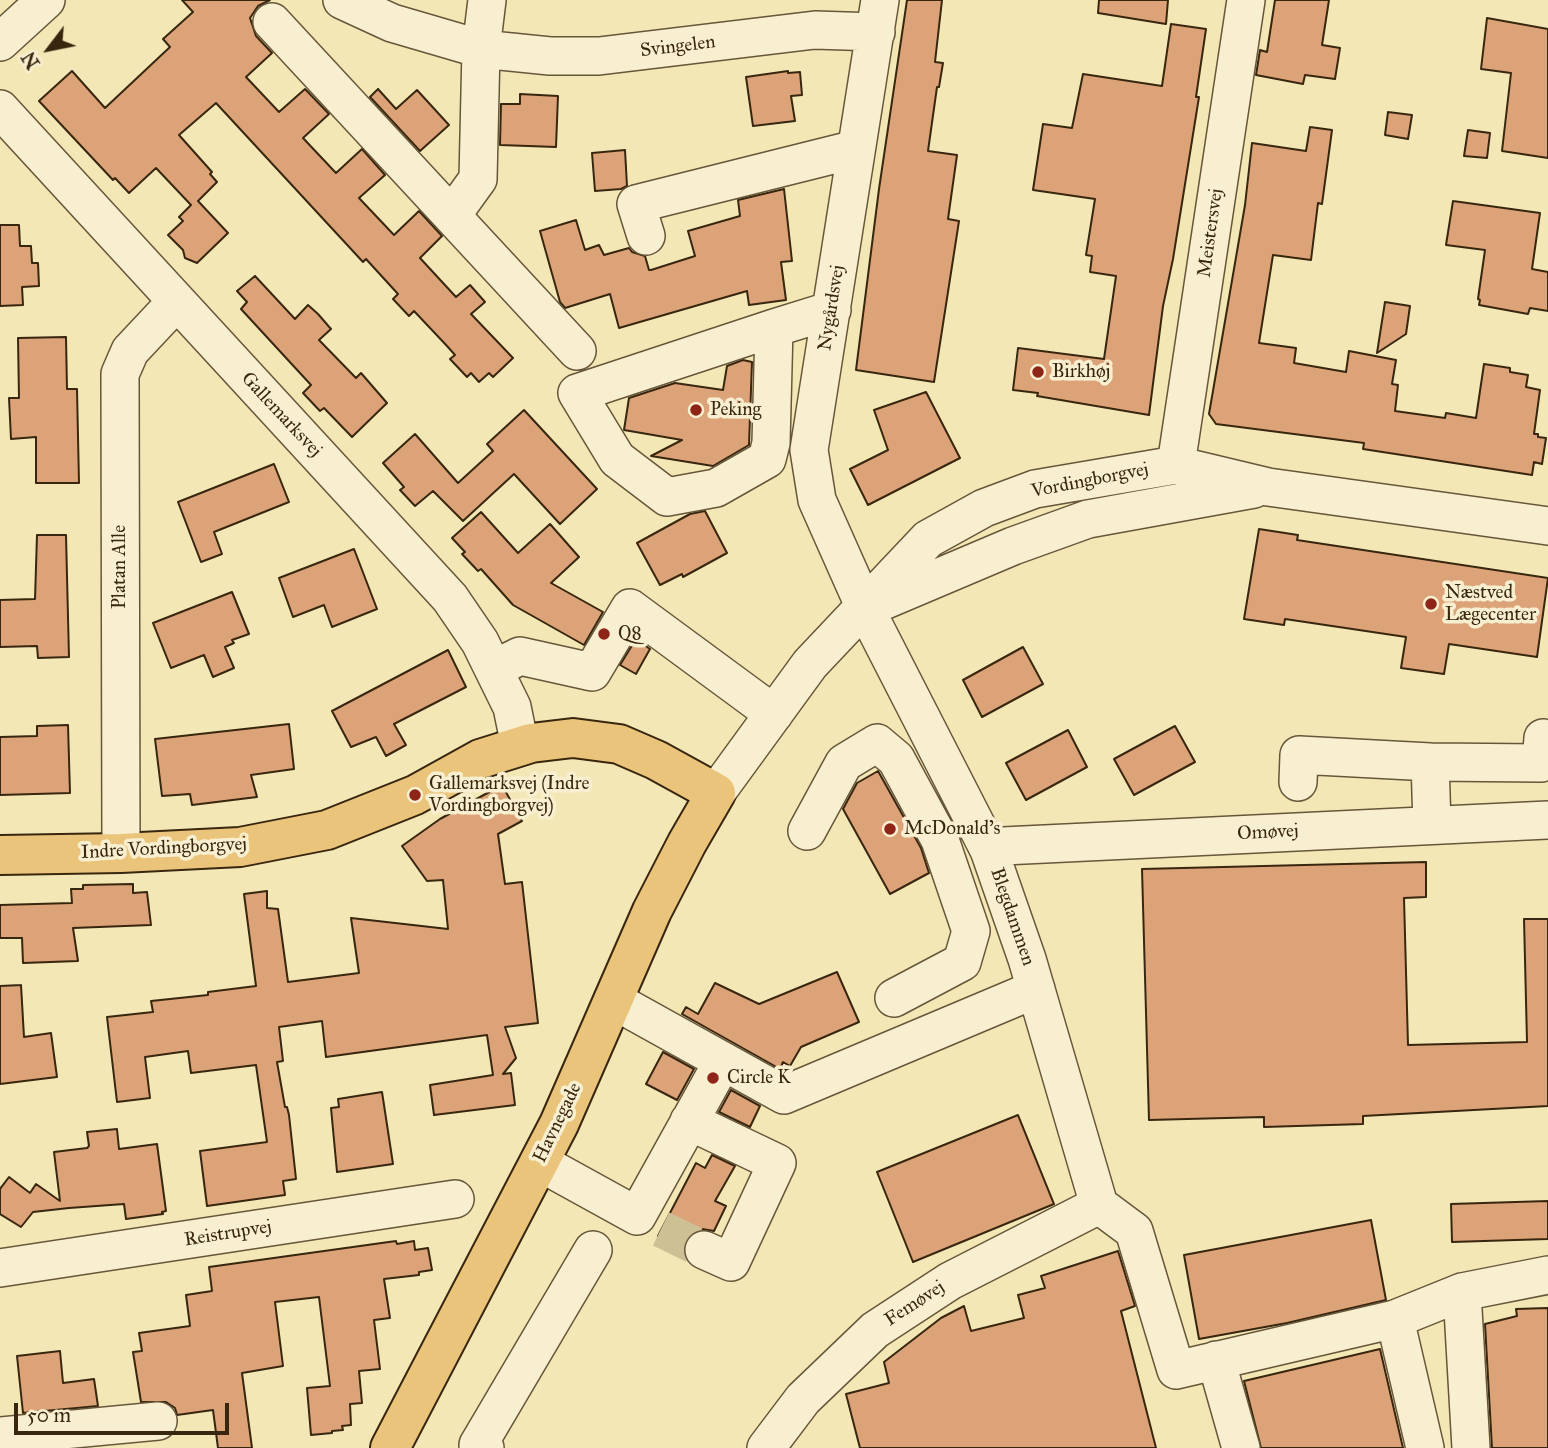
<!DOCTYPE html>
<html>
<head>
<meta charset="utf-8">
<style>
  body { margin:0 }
  #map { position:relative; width:1548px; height:1448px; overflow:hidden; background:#f4e7b6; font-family:"IM FELL Great Primer",serif }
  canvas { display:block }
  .north { position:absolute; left:14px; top:14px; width:70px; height:70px; -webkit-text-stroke:5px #f8efd0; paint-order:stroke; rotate:238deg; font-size:19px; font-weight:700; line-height:28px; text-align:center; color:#38260f }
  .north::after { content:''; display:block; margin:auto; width:24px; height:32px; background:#38260f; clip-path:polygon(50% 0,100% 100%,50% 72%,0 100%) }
  .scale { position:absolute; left:14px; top:1403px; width:215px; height:32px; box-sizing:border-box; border:4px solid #38260f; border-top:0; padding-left:9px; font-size:21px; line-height:24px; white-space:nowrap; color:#38260f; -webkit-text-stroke:5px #f8efd0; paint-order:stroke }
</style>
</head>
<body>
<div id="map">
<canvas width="1548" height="1448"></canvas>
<div class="north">N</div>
<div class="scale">50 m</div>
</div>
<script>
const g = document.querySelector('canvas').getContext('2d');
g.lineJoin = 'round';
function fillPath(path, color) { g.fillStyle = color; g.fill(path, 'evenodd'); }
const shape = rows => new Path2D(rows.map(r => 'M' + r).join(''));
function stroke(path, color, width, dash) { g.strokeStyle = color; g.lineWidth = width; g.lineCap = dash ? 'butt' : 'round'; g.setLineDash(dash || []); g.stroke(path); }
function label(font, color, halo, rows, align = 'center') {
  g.font = font + ' "IM FELL Great Primer",serif'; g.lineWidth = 7; g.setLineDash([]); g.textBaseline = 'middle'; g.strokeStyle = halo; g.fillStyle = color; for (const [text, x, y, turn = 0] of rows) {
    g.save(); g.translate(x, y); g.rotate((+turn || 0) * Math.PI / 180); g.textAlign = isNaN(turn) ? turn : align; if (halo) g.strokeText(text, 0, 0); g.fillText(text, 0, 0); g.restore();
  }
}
const building = shape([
  [182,0,270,0,258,6,250,18,256,36,272,53,246,77,279,112,305,89,329,114,303,138,336,173,362,149,385,175,359,198,394,235,419,211,442,236,420,258,456,297,470,285,485,302,471,314,513,358,493,377,489,373,479,382,471,373,467,377,450,359,455,355,447,346,414,311,409,316,393,299,398,294,366,259,363,262,216,103,179,135,212,172,210,174,217,182,198,201,228,233,197,263,185,258,183,250,168,235,183,221,179,217,191,205,156,168,129,193,115,178,113,180,39,101,72,71,105,108,170,47,163,39,193,12,182,0],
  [907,0,942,0,935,62,943,63,939,87,937,87,928,151,957,155,948,219,959,221,934,382,856,370,879,189,907,0],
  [1099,0,1168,0,1166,24,1098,13,1099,0],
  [1275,0,1329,0,1322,45,1340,48,1335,79,1305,75,1303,84,1256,75,1260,50,1267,52,1275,0],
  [1487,18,1548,29,1548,158,1502,151,1511,73,1481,69,1487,18],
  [1171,24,1206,29,1196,97,1199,97,1173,259,1163,306,1149,415,1037,396,1038,393,1013,390,1018,348,1104,359,1116,276,1090,272,1092,256,1086,255,1095,199,1033,190,1043,124,1072,128,1083,74,1162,86,1171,24],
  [788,71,788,73,800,72,802,95,791,96,795,121,753,126,746,77,788,71],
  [378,89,396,109,417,90,449,125,420,151,370,97,378,89],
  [520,94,558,96,556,147,500,145,501,104,520,104,520,94],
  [1388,112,1412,115,1408,139,1385,135,1388,112],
  [1310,127,1332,130,1322,204,1318,203,1311,260,1273,255,1259,343,1296,348,1294,363,1346,372,1349,351,1396,360,1392,384,1398,385,1395,411,1445,418,1446,413,1476,418,1484,364,1510,368,1510,372,1528,375,1526,387,1540,390,1534,434,1538,434,1538,437,1546,438,1542,464,1534,462,1532,475,1363,449,1364,443,1216,424,1209,414,1245,205,1252,143,1306,151,1310,127],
  [1468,130,1490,133,1487,158,1464,156,1468,130],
  [625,150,627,186,621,189,595,191,592,153,625,150],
  [784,189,792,261,781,262,786,300,749,305,747,291,619,328,610,294,565,308,560,302,540,231,576,220,585,250,599,245,604,255,629,248,632,252,645,256,649,270,651,270,695,256,688,231,740,216,738,200,784,189],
  [1453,201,1540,213,1532,269,1548,272,1548,311,1530,308,1528,314,1479,305,1480,300,1478,299,1485,250,1446,245,1453,201],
  [0,225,19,225,20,246,31,246,32,263,38,263,39,286,22,287,23,305,0,306,0,225],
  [255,276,295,319,308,305,318,314,331,329,319,340,356,378,361,373,387,403,352,437,324,408,320,411,303,393,311,385,241,309,247,302,237,291,255,276],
  [1385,302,1410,306,1406,334,1377,353,1385,302],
  [66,337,67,389,77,389,79,483,36,483,36,437,11,439,9,398,19,398,18,338,66,337],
  [743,360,752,362,749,445,713,466,651,456,682,440,624,430,629,398,675,383,723,390,727,366,743,360],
  [926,392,960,458,868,505,850,469,888,450,874,410,926,392],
  [524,410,597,489,560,524,514,474,463,521,433,491,415,506,400,490,404,487,383,463,415,434,458,483,493,451,487,444,524,410],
  [274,464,289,502,214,532,222,554,201,562,178,502,274,464],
  [705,511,727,553,683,577,682,574,660,585,637,543,690,514,705,511],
  [481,512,518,553,550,524,579,557,551,583,603,612,584,645,513,605,481,569,478,571,462,554,465,552,452,538,481,512],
  [1259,529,1298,535,1297,540,1548,578,1537,657,1449,644,1444,674,1401,668,1406,637,1285,619,1284,625,1244,619,1259,529],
  [37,535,66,535,69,657,38,658,37,646,0,647,0,600,35,599,37,535],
  [354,549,377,609,332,627,324,605,293,617,279,578,354,549],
  [232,592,249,634,232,640,234,643,225,647,234,668,213,677,204,655,171,668,153,623,232,592],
  [636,639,650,649,636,674,620,665,636,639],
  [1023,647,1043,684,982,717,963,680,1023,647],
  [448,650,466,687,394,724,406,745,386,756,376,737,351,747,332,711,448,650],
  [289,724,294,769,251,775,257,797,192,805,190,794,162,796,155,739,289,724],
  [68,725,70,793,0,795,0,737,37,736,37,726,68,725],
  [1175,726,1195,762,1134,795,1114,759,1175,726],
  [1068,730,1087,767,1026,800,1006,763,1068,730],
  [878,771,921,848,929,873,890,894,843,809,857,783,878,771],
  [502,785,522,821,498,834,505,884,522,882,538,1023,505,1027,516,1058,503,1074,511,1073,515,1105,434,1115,430,1085,493,1075,487,1035,326,1057,322,1021,279,1027,283,1061,277,1062,285,1107,287,1107,289,1115,296,1179,283,1181,285,1195,207,1206,200,1151,267,1142,256,1065,191,1073,188,1051,145,1057,150,1098,117,1102,107,1017,153,1012,151,1001,208,995,208,992,256,986,244,894,267,891,267,908,278,909,288,982,359,973,351,918,448,929,443,880,427,881,402,846,440,819,502,785],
  [1426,862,1426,897,1404,898,1408,1045,1527,1042,1524,919,1548,919,1548,1106,1363,1116,1363,1124,1264,1127,1264,1117,1149,1120,1142,869,1426,862],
  [133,884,133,893,147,892,151,925,73,928,78,961,23,963,22,938,0,938,0,905,72,903,71,889,83,889,83,885,133,884],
  [837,972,859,1022,801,1047,790,1066,783,1062,780,1069,682,1014,686,1007,698,1014,715,983,759,1004,837,972],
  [21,985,24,1037,51,1033,57,1077,0,1084,0,986,21,985],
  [663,1052,694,1069,677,1100,646,1084,663,1052],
  [731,1090,760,1106,750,1127,719,1112,731,1090],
  [382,1092,393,1164,337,1172,331,1108,339,1107,338,1099,382,1092],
  [1018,1115,1054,1204,913,1262,877,1172,1018,1115],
  [117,1129,119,1149,157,1144,166,1211,162,1212,163,1214,126,1219,124,1204,69,1208,33,1212,21,1227,0,1214,0,1189,9,1177,30,1193,36,1184,60,1201,54,1152,87,1148,89,1146,87,1132,117,1129],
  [712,1155,735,1166,715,1201,726,1206,714,1231,702,1229,692,1233,685,1241,683,1249,658,1236,696,1163,705,1168,712,1155],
  [1548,1201,1548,1239,1452,1242,1451,1204,1548,1201],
  [1371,1220,1386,1300,1287,1323,1199,1339,1184,1255,1371,1220],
  [396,1241,397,1244,414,1241,415,1250,428,1248,432,1270,419,1272,419,1275,384,1279,390,1318,374,1320,380,1369,359,1371,362,1403,350,1404,351,1425,342,1426,343,1430,332,1431,332,1433,311,1435,307,1388,330,1386,319,1297,275,1302,283,1366,242,1373,252,1448,218,1448,213,1410,177,1415,175,1408,166,1402,141,1402,133,1352,142,1351,139,1333,190,1326,186,1295,212,1291,209,1267,396,1241],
  [1118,1251,1135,1306,1121,1311,1156,1448,860,1448,846,1394,889,1383,884,1362,941,1318,964,1306,971,1331,1024,1318,1018,1295,1045,1288,1041,1276,1118,1251],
  [1548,1308,1548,1448,1492,1448,1485,1324,1517,1316,1516,1309,1548,1308],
  [1380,1349,1403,1448,1261,1448,1244,1381,1380,1349],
  [60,1351,63,1383,94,1379,98,1406,23,1413,17,1356,60,1351]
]);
fillPath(building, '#dca378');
stroke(building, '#38260f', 2);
stroke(shape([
  [661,1229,704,1250]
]), '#cec095', 37, [37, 18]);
const minor = shape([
  [342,0,392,23,481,49,550,56,599,56,815,30,876,32],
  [880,0,809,450,817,500,865,608,989,850,1027,959,1099,1205],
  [272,22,577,351],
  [0,42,46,0],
  [0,109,450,598,480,642,512,707,520,746],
  [452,215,478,179,481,49,487,0],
  [646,236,636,204,856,149],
  [774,328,771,443,767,459,716,488,667,497,617,459,577,393,774,328,832,310],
  [1176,465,1246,0],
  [876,604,1013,546,1088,519,1254,489],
  [494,669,520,656,592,672,630,608,774,714],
  [1430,762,1541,763,1543,738],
  [1298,782,1299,755,1430,762,1432,825],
  [716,793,810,664,928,539,984,508,1035,489,1176,465,1268,487,1548,526],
  [807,831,844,763,877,743,896,759,940,840,971,931,962,962,894,998],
  [989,850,1003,846,1548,820],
  [121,853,120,374,130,351,176,302],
  [613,1000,784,1095,1036,989],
  [689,1121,777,1163,731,1262,704,1250],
  [539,1162,637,1216,723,1061],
  [1099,1205,1134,1231,1176,1370,1395,1319,1462,1292,1548,1275],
  [0,1268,455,1199],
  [1462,1292,1471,1448],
  [1395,1319,1425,1448],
  [1216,1360,1241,1448],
  [0,1436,158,1421],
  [485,1448,478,1445,593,1250],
  [766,1448,803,1399,875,1330,950,1281,1099,1205]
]);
const major = shape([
  [0,855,121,853,240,847,327,830,415,795,480,759,531,743,573,738,619,744,656,760,716,793,687,843,652,911,559,1124,390,1448]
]);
stroke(minor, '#675639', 40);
stroke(major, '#38260f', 42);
stroke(minor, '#f8efd0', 37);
stroke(major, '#eac47b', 38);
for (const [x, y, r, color] of [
  [1038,372,7,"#8f2418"],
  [696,410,7,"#8f2418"],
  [1431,604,7,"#8f2418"],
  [604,634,7,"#8f2418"],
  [415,795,7,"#8f2418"],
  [890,829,7,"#8f2418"],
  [713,1078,7,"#8f2418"]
]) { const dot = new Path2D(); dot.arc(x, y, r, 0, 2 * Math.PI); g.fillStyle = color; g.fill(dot); stroke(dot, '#f8efd0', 2.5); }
label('19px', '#38260f', '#f8efd0', [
  ["Svingelen",678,47,-7],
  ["Meistersvej",1211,233,-82],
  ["Nygårdsvej",832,308,-81],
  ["Gallemarksvej",281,415,47],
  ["Vordingborgvej",1090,481,-11],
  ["Platan Alle",120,567,-90],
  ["Omøvej",1268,833,-3],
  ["Indre Vordingborgvej",164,849,-3],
  ["Blegdammen",1012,917,71],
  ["Havnegade",558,1123,-64],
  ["Reistrupvej",228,1234,-9],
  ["Femøvej",915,1304,-33]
]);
label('19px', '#38260f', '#f8efd0', [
  ["Birkhøj",1052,372],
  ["Peking",710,410],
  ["Næstved",1445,593],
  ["Lægecenter",1445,615],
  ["Q8",618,634],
  ["Gallemarksvej (Indre",429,784],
  ["Vordingborgvej)",429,806],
  ["McDonald's",904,829],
  ["Circle K",727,1078]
], 'left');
</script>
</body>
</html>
